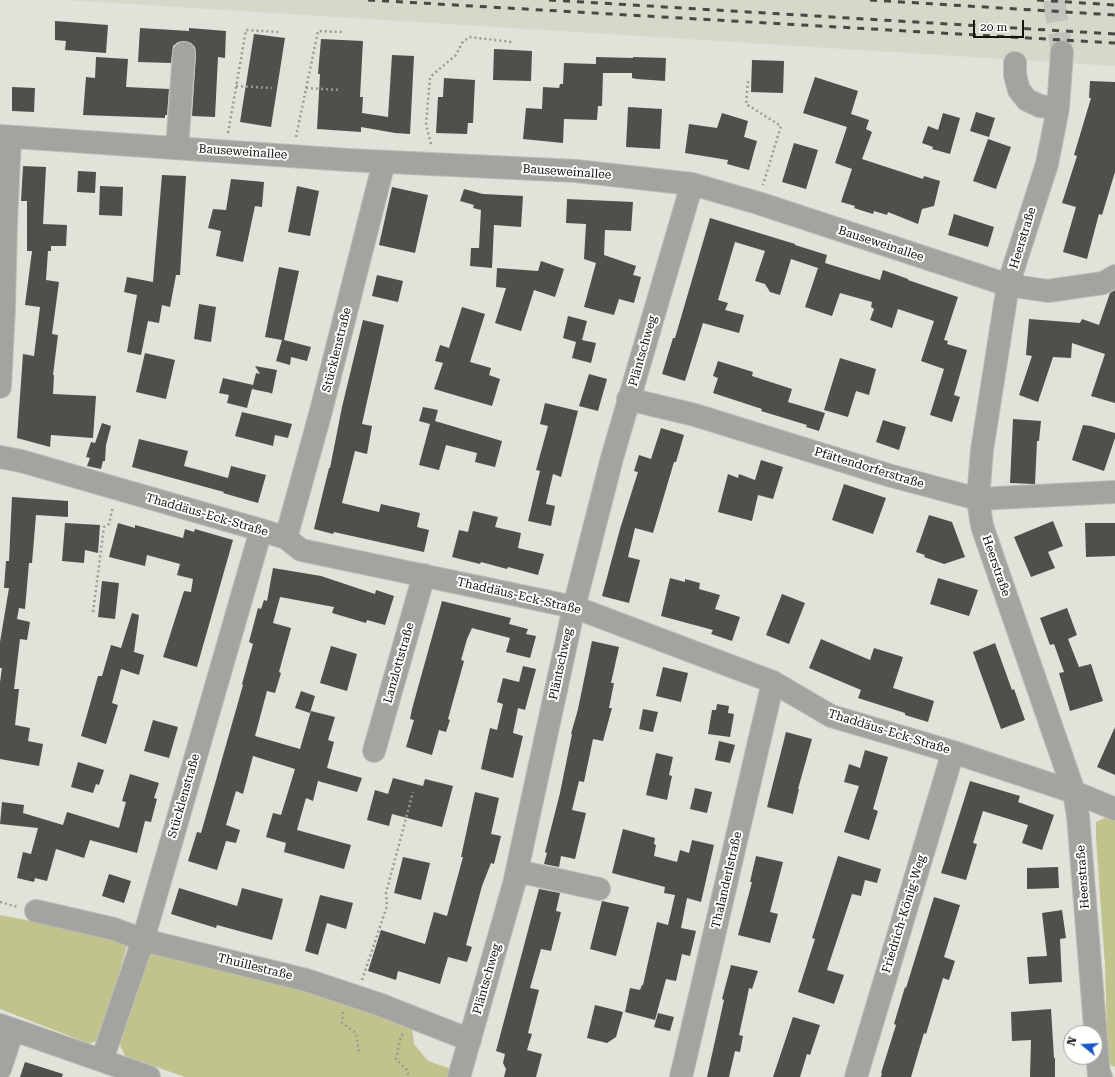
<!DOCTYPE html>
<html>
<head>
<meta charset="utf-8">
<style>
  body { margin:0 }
  #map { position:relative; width:1115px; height:1077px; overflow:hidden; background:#e1e2da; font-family:"Roboto Serif",serif }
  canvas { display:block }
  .north { position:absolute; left:1063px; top:1025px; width:40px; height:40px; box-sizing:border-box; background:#fffffe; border:1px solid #a0a09e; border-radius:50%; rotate:288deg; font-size:11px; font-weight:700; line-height:16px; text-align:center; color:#12120f }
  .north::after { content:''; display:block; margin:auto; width:14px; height:18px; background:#1759c5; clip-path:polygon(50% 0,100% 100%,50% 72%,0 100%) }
  .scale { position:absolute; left:973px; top:20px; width:51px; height:18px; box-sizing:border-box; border:2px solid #12120f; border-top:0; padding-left:5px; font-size:12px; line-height:14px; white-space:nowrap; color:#12120f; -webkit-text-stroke:3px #fffffe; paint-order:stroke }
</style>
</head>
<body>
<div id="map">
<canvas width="1115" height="1077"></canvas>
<div class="north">N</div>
<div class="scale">20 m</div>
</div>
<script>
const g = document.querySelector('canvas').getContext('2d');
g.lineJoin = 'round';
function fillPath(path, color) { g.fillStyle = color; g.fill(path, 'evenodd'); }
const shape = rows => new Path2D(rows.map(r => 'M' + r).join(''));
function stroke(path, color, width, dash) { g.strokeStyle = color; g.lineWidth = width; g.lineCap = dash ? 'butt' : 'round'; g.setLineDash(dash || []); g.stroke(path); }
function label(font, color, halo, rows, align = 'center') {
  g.font = font + ' "Roboto Serif",serif'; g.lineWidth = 4; g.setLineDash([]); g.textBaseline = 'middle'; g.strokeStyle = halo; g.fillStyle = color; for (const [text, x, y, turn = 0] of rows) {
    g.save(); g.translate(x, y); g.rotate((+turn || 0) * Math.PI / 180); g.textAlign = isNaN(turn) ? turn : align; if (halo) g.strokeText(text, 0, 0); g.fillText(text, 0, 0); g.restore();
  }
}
fillPath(shape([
  [66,0,1115,0,1115,66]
]), '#d7d8c9');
fillPath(shape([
  [1108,816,1115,819,1115,1067,1108,1064,1105,965,1096,837,1096,822],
  [0,915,118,938,127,946,100,1039,90,1044,0,1009],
  [155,951,309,989,412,1028,414,1044,428,1061,451,1069,448,1077,185,1077,125,1056,120,1045,148,954]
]), '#c1c38d');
fillPath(shape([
  [55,21,108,25,106,53,65,50,66,41,55,40],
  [140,28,189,31,189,28,226,31,225,58,218,57,215,117,192,116,196,54,195,47,191,43,185,41,178,42,173,46,171,63,138,62],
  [254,34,285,38,271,127,240,122],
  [321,39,363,41,360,97,363,97,362,113,388,117,392,55,414,56,410,134,395,133,361,127,361,132,317,129,320,74,318,74],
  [494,49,532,51,531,81,493,80],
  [96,57,128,59,126,87,169,89,167,115,165,115,165,118,83,115,86,77,95,78],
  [596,57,633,58,633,57,666,58,665,81,637,79,632,78,632,73,603,73,602,106,598,106,597,120,564,119,563,143,523,139,526,108,542,109,543,87,559,88,560,84,563,84,564,63,596,64],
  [752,60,784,61,783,93,751,92],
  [815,77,858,91,851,114,869,120,866,129,872,132,862,159,923,179,924,176,940,181,934,206,922,209,918,224,888,212,887,215,874,211,873,214,854,208,855,206,841,202,852,169,835,163,847,127,803,113],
  [444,78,475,80,473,123,468,123,467,134,436,133,438,97,443,97],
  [1090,81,1115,82,1115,172,1102,215,1099,214,1087,259,1063,252,1076,207,1062,203,1077,156,1074,155,1091,98,1089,98],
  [12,87,35,88,34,112,12,111],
  [628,107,662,109,660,149,626,147],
  [976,112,995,118,989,137,970,131],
  [722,113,748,121,744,137,757,141,749,170,727,164,728,160,685,153,689,124,717,128],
  [943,113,960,118,950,154,932,149,933,147,922,143,928,126,938,130],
  [988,139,1011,147,996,189,973,181],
  [794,143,818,150,806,189,782,182],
  [23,166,46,167,43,224,67,225,66,246,51,246,51,251,48,251,46,280,59,282,52,334,58,335,53,375,54,375,53,394,96,396,93,438,51,435,50,447,17,438,23,354,34,356,40,307,25,305,32,251,27,251,27,201,21,201],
  [78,171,96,172,95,193,77,192],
  [162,175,186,176,180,275,176,275,170,307,162,305,159,323,148,321,141,355,127,352,137,295,124,292,127,277,153,282],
  [231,179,264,182,262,207,255,206,243,262,216,256,221,231,208,228,213,209,226,210],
  [100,186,123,187,122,216,99,215],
  [297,186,319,191,310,236,288,232],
  [392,187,428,195,415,253,379,245],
  [464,189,483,194,523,196,521,227,494,225,492,268,470,266,471,248,479,248,481,210,473,208,474,205,460,201],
  [567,199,633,202,631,231,605,230,604,255,636,266,633,275,641,277,634,303,619,299,614,315,584,307,596,263,584,259,586,224,566,223],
  [954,214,994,227,988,247,948,235],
  [710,218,795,244,795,245,827,255,825,263,880,280,883,270,908,279,908,280,958,297,944,340,948,341,947,344,967,350,954,395,960,397,952,422,930,415,944,369,921,361,934,321,898,309,892,328,870,320,874,309,871,307,872,302,840,293,832,316,805,307,818,268,791,259,780,295,770,292,765,284,755,281,765,251,735,242,718,300,728,303,725,310,744,315,739,333,703,323,685,381,662,374,673,338,675,338],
  [541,261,564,269,555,297,534,290,521,331,495,323,506,288,496,287,497,268,538,271],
  [279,267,299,271,284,340,311,347,307,361,291,357,290,365,276,361,282,340,265,337],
  [377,275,403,281,398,302,372,296],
  [1115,290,1115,403,1091,396,1105,354,1072,343,1071,358,1053,357,1038,402,1019,395,1032,356,1026,355,1029,319,1080,323,1082,319,1099,325,1110,293],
  [199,304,216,307,211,342,194,339],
  [462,307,485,314,470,362,491,368,489,375,500,379,492,406,434,389,443,363,435,361,440,345,449,348],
  [568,316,587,321,582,340,596,343,591,363,572,358,576,342,563,338],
  [363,320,384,325,362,424,372,426,367,454,355,451,342,503,379,512,381,504,420,513,417,527,429,530,424,552,334,532,333,534,314,529,329,468,330,468,342,407],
  [145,353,175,360,166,399,136,392],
  [840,358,876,369,869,395,856,391,848,417,824,410],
  [718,361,753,372,752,376,792,389,788,402,825,413,819,431,806,427,807,425,761,411,762,409,713,393,718,378,713,376],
  [255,366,277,370,272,394,271,393,252,389,256,373,260,374],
  [589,374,607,379,598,411,579,406],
  [223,378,253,385,247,408,227,403,229,395,219,393],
  [545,403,578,411,561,477,553,474,546,504,555,506,551,526,528,521,540,471,536,470,548,426,540,424],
  [423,407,438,410,435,421,502,441,495,467,475,462,477,453,446,445,439,470,419,465,430,424,419,421],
  [242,412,292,424,288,438,275,435,273,446,235,436],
  [1013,419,1041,421,1039,441,1037,441,1035,484,1010,483],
  [883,420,906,427,899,450,876,442],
  [102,423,111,426,106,445,105,461,103,461,101,469,87,466,90,458,86,457,91,442,95,443],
  [1083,425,1091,426,1115,433,1115,438,1104,471,1072,460],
  [661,428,684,435,676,462,674,462,653,533,635,528,628,557,640,560,629,603,602,596,620,529,638,472,634,471,639,455,651,459],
  [139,439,188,451,184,466,199,470,228,478,231,466,266,475,258,503,223,493,224,492,132,467],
  [761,460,783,467,773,499,758,495,752,521,718,512,728,474,738,478,739,474,755,480],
  [844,484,886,498,873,534,832,520],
  [12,497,68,501,68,517,36,515,32,563,29,563,25,609,19,608,17,619,30,622,27,640,20,639,14,689,19,689,15,725,30,728,28,741,43,744,39,766,0,759,0,682,2,668,0,668,0,642,9,588,4,588,6,561,9,561],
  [473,511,498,517,495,527,521,533,518,548,544,554,538,575,508,567,507,569,481,562,480,564,452,557,459,530,468,532],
  [929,515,952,522,965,557,944,564,924,557,925,555,916,552],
  [1053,521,1063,546,1048,552,1055,568,1031,577,1014,537],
  [65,523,100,525,98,553,85,550,84,563,62,561],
  [118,523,135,528,135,525,183,538,185,529,194,532,195,529,233,540,197,667,163,657,184,591,191,592,193,579,177,575,180,564,147,555,145,566,109,557],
  [1085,523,1115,523,1115,556,1086,557],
  [273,568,321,576,375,594,376,590,394,596,385,625,367,620,366,623,332,613,334,607,280,597,273,623,291,628,279,672,281,673,275,693,267,691,255,736,300,749,311,711,335,717,328,740,334,742,327,768,362,778,357,792,318,781,313,801,306,798,297,830,351,845,344,869,284,852,286,843,266,837,273,813,281,815,295,769,253,756,243,794,236,791,226,825,240,830,236,843,226,841,217,870,188,861,197,832,201,833,243,685,242,684,253,644,249,642,258,608,261,609,264,600,267,601],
  [670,578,685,582,685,579,700,583,699,589,720,595,715,609,740,617,732,641,711,634,713,630,661,616],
  [938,578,978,590,969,616,930,604],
  [102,581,119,583,115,619,98,617],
  [782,594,805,603,789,644,766,635],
  [442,601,511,618,509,624,528,629,526,634,536,636,530,658,506,652,510,638,472,628,467,639,461,660,464,661,448,719,450,720,446,732,439,730,432,755,406,747,414,720,410,719,412,709],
  [1067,608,1077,635,1068,639,1079,667,1091,664,1103,701,1070,711,1059,673,1064,672,1054,644,1050,645,1040,618],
  [132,613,139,615,134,652,144,655,139,675,121,669,112,703,118,705,106,744,81,736,98,676,102,676,111,645,121,648],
  [821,639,870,660,874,648,903,657,893,688,934,701,928,722,905,715,905,713,858,698,861,690,809,668],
  [592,641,619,647,611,683,614,683,609,708,612,708,603,741,593,739,584,782,579,781,572,810,586,813,575,859,561,856,559,867,544,864,547,853,545,852,560,793,572,734,571,734,578,709],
  [995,643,1012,690,1014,689,1025,720,1001,729,973,652],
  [331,646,357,654,347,691,320,683],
  [523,666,536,669,525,710,518,708,513,733,523,736,513,778,481,769,490,728,497,730,503,704,497,702,503,678,519,682],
  [663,667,688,673,681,702,656,696],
  [301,691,315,696,310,713,295,708],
  [717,704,729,706,728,713,734,714,730,737,708,734,712,710,716,710],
  [643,709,658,712,653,732,639,729],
  [153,720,178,727,169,758,144,751],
  [1115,727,1115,775,1097,767],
  [786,732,812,739,798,789,799,789,793,814,767,807],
  [719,741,735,745,730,763,715,760],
  [865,750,888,757,873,809,878,811,869,840,844,832,859,786,844,782,849,764,860,768],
  [656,753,673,757,669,775,672,776,667,800,646,795],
  [78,762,104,770,99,785,96,784,93,793,71,787],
  [130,774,159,783,154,798,157,799,151,822,145,821,137,853,90,840,84,858,56,849,47,881,35,878,34,882,17,878,23,852,31,854,38,828,0,824,2,802,24,805,23,813,63,825,67,812,119,828,126,802,122,801],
  [393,778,423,786,425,779,453,786,442,827,392,814,389,826,367,820,375,790,388,794],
  [970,781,1020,796,1018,802,1054,815,1042,850,1022,843,1028,825,983,811,973,843,977,844,966,880,941,873],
  [695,788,712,792,707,813,690,809],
  [475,792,499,798,491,834,501,836,494,864,491,863,482,886,466,945,472,947,467,962,448,957,440,984,398,971,396,980,368,971,381,930,425,944,434,912,447,916,463,857,461,857],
  [623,829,655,838,654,844,656,845,654,856,677,862,680,850,689,853,692,840,714,845,701,902,687,898,681,928,696,931,690,956,682,954,676,981,666,979,655,1020,625,1012,630,988,640,990,642,985,643,985,657,922,668,925,675,895,664,893,665,887,612,873],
  [756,856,783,862,770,912,778,914,770,943,738,935,752,882,750,882],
  [838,856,881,869,877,883,865,880,861,896,852,894,827,970,844,975,834,1004,798,992,815,939,812,938],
  [403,857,430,863,421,900,394,893],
  [1058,867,1059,888,1027,889,1027,868],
  [109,874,131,881,124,903,102,896],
  [179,888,237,906,242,888,283,899,272,940,217,925,216,928,171,914],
  [539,889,560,893,556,911,561,912,551,951,541,949,530,988,539,990,528,1033,532,1034,527,1050,542,1054,536,1077,504,1077,506,1069,503,1063,505,1054,496,1051],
  [320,895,353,903,346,929,327,923,318,955,305,951],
  [934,897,960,905,944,957,955,961,949,980,943,978,926,1034,924,1033,911,1077,881,1077,882,1073,881,1073,896,1025,894,1024,905,987,906,988],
  [602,901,629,907,616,956,590,949],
  [1062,910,1066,938,1060,939,1062,982,1029,984,1027,957,1047,956,1042,913],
  [731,965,758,971,752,989,749,988,746,1003,739,1035,743,1036,740,1052,735,1051,729,1077,707,1077,724,1000,722,999],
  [595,1005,623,1012,616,1037,607,1043,587,1038],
  [1051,1009,1054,1058,1055,1058,1055,1077,1030,1077,1031,1040,1012,1041,1011,1012],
  [658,1013,674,1017,670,1031,654,1027],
  [793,1017,820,1025,810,1055,807,1054,800,1077,773,1077],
  [25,1062,63,1074,62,1077,20,1077]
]), '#50504a');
stroke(shape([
  [1054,0,1062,52]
]), '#c2c3bc', 22, [22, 11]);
const minor = shape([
  [1062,52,1058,108,1047,164,1008,285,982,450,978,499,982,526,1074,792,1078,816,1099,1076,1101,1077],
  [1015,63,1015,75,1019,90,1027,100,1040,106,1058,108],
  [0,136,348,160,576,171,692,184,758,203,1008,285,1048,291,1103,283,1115,276],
  [177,148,184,53],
  [0,387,4,307,6,223,10,137],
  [628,399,695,415,888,475,978,499,1115,492],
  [0,457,21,461,261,530,286,538,301,550,574,607,773,682,831,716,953,752,1074,792,1115,809],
  [286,538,321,411,384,162],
  [374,751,424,575],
  [517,871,599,889],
  [36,911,114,929,143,940,306,980,381,1005,470,1040],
  [0,1025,149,1077],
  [102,1060,143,940,261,530],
  [0,1069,13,1030],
  [459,1077,514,884,574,607,612,458,692,184],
  [681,1077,773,682],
  [856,1077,953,752]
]);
stroke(minor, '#bcbdb5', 24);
stroke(shape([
  [748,81,746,104,781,126,763,185],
  [236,86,272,88],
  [306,88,341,90],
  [228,133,246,30,279,32],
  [296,137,318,31,342,32],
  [431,144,426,125,430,77,456,55,462,43,469,37,512,42],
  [93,612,104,527,109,524,113,506],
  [0,902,18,907],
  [362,980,387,906,386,893,413,792],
  [343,1012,342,1023,356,1033,359,1052],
  [403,1034,401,1036,396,1059,407,1070,409,1077]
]), '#9a9a94', 2.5, [2, 3]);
stroke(minor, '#a3a4a0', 22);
stroke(shape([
  [368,0,1115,43],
  [549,0,1115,34],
  [870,0,1115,15],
  [1037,0,1115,5]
]), '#484844', 3, [7, 7]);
label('12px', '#12120f', '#fffffe', [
  ["Bauseweinallee",243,152,4],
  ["Bauseweinallee",567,172,4],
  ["Heerstraße",1023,238,-73],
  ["Bauseweinallee",881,244,18],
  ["Stücklenstraße",337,350,-76],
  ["Pläntschweg",643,351,-74],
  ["Pfättendorferstraße",869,468,17],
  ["Thaddäus-Eck-Straße",207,515,16],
  ["Heerstraße",996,566,71],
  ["Thaddäus-Eck-Straße",519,596,13],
  ["Lanzlottstraße",399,663,-74],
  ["Pläntschweg",561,664,-78],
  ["Thaddäus-Eck-Straße",889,732,17],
  ["Stücklenstraße",184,796,-74],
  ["Heerstraße",1083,877,-94],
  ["Thalanderlstraße",727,880,-77],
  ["Friedrich-König-Weg",904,914,-73],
  ["Thuillestraße",255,967,14],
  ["Pläntschweg",487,979,-74]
]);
</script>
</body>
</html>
